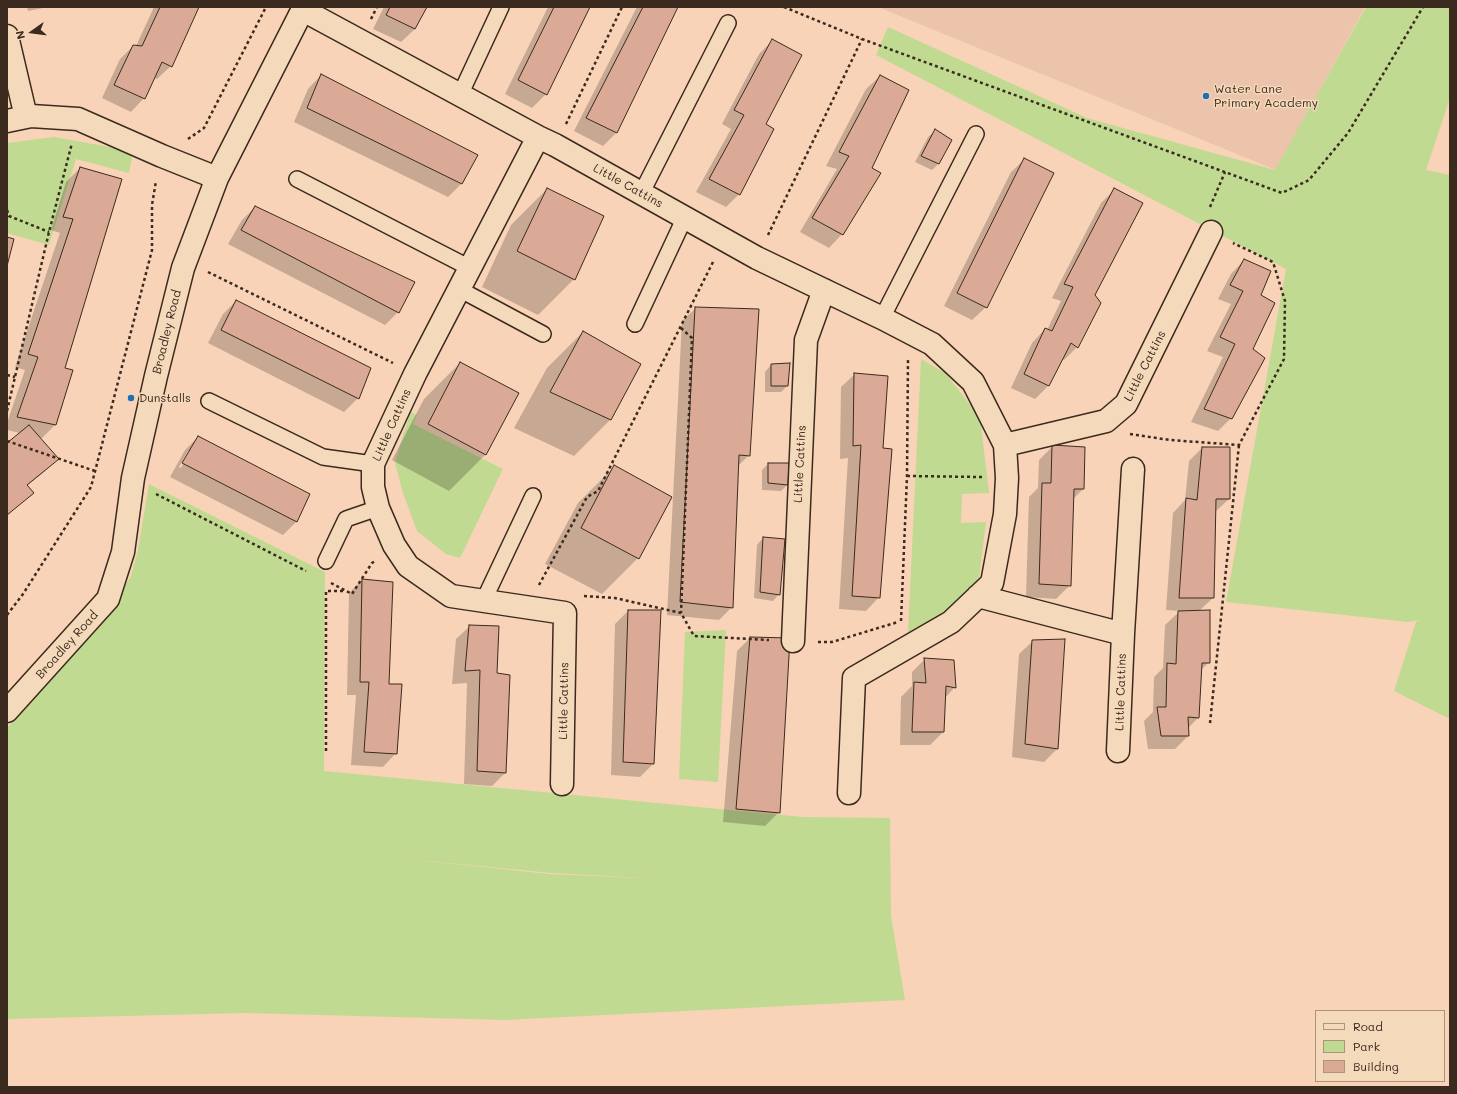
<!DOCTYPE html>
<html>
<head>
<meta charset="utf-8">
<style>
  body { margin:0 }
  #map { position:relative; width:1457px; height:1094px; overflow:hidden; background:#f8d3b8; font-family:Mali,sans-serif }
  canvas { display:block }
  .frame { position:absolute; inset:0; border:8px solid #3b2a1e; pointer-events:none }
  .legend { position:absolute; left:1315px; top:1010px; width:130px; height:72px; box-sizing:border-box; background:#f5d9bb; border:1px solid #ab937c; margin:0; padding:5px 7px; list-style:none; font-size:12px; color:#3b2a1e }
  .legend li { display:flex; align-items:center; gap:8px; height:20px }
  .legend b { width:20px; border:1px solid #ab937c }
  .north { position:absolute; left:12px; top:12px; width:40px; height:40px; -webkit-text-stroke:3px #f5d9bb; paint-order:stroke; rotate:256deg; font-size:11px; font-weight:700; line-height:16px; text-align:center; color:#3b2a1e }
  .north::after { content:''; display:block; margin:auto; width:14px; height:18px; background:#3b2a1e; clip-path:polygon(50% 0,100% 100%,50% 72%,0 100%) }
</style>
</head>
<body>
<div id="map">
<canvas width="1457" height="1094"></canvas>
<div class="frame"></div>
<ul class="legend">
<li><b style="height:5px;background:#f5d9bb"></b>Road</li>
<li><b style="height:11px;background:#c1da91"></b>Park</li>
<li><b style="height:11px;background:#dbaa97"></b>Building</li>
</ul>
<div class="north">N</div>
</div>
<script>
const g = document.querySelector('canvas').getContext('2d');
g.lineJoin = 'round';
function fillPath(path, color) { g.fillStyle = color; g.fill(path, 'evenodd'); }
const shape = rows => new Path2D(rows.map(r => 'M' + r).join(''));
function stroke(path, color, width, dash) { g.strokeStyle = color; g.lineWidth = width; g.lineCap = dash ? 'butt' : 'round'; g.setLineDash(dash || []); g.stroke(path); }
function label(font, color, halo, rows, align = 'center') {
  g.font = font + ' Mali,sans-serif'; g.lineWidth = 3; g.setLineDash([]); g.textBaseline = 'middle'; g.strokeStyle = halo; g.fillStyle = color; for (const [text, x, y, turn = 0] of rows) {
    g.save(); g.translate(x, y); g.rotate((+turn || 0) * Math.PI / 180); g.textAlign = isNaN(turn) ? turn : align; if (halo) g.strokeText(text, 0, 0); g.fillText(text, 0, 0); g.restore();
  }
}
fillPath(shape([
  [878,7,1365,7,1276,170]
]), '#ebc4ab');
fillPath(shape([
  [1366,7,1450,7,1450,98,1426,170,1450,175,1450,719,1394,691,1416,622,1420,620,1408,622,1226,602,1286,269,876,55,888,27,1087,118,1275,170],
  [54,137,133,151,129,173,76,159,49,245,7,233,7,143],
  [921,359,945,373,980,417,989,493,962,494,961,523,986,522,979,579,967,597,943,621,908,632],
  [410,412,417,415,413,424,503,469,460,558,446,554,417,531,403,493,395,463],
  [149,484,325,572,324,771,803,817,890,818,891,916,905,1000,505,1020,245,1013,7,1019,7,728,114,603,131,576,138,550],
  [398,858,551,873,663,879,549,874],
  [726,630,718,782,679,779,685,632]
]), '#c1da91');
fillPath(shape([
  [27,7,48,7,28,11],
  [154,7,198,7,171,66,157,79,154,78,144,98,131,112,102,98,120,59,133,46,136,46],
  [384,7,426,7,415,29,401,42,373,29],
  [548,7,589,7,546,94,532,108,505,94],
  [637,7,677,7,617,132,603,146,574,131],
  [772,41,764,124,739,194,726,207,696,192,731,129,722,124,759,54],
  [321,75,461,184,448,197,294,122,308,89],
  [880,76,871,168,842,234,829,248,800,232,837,169,826,166,866,89],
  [935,131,938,164,932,170,915,162,928,137],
  [1025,159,986,307,972,320,944,306,1011,172],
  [80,168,63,369,72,371,55,425,42,438,39,438,57,459,44,472,27,486,32,493,7,516,7,444,20,433,7,430,7,423,25,370,15,367,60,233,51,230,66,182],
  [547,189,574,279,538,315,482,287,511,225],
  [1115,189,1093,295,1077,347,1064,360,1062,359,1048,386,1035,399,1011,388,1032,343,1045,329,1047,330,1061,301,1052,298,1101,203],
  [255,207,398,312,385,325,228,244,242,220],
  [1244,260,1252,349,1231,418,1218,431,1191,422,1223,357,1207,351,1231,304,1218,299,1231,274],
  [236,301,358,398,344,412,208,343,223,314],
  [696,308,749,455,738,466,732,607,719,620,667,615,682,321],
  [583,332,610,420,574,456,514,428,547,368],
  [460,363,485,455,449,491,392,460,424,399],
  [771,365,787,386,781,392,765,392,765,372],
  [855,374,882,449,879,597,866,611,839,609,848,458,840,459,841,387],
  [198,437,309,494,296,522,283,535,170,477,185,450],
  [188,451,190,451,181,468,179,467],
  [1053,446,1083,489,1073,499,1070,585,1056,599,1026,597,1029,497,1038,488,1039,460],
  [1202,448,1229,499,1215,512,1213,598,1199,611,1209,662,1201,670,1198,718,1188,728,1188,736,1175,749,1148,749,1144,721,1153,712,1154,677,1163,668,1165,625,1180,611,1166,610,1173,513,1185,500,1189,461],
  [768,464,787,485,781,491,762,490,762,470],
  [614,467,638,558,602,594,545,564,578,503],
  [763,538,779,594,773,601,754,598,757,545],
  [362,580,388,685,396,753,383,767,351,765,356,695,347,695,349,593],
  [628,611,653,764,640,777,611,775,615,624],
  [470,626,496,674,505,773,492,786,464,784,467,683,452,684,456,639],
  [750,638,788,639,779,812,765,826,723,822,737,651],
  [1033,641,1057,749,1044,762,1012,757,1019,654],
  [925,659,955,687,945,698,943,732,930,745,900,745,901,697,912,686,912,672]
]), '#0003');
const building = shape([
  [160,7,199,7,172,67,162,62,145,99,114,85,133,45,142,46,160,7],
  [390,7,427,7,415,29,386,15,390,7],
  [554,7,590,7,547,95,518,80,554,7],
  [643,7,678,7,617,133,586,118,643,7],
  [772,39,802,55,766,124,774,129,740,195,709,179,744,115,734,110,772,39],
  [321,74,478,155,462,184,307,108,321,74],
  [880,75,909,90,872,168,881,173,843,235,812,218,849,156,839,152,880,75],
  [935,129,952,140,939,164,921,156,935,129],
  [1024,158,1054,173,987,308,957,293,1024,158],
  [80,167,122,179,65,368,73,370,56,425,17,417,38,357,28,354,73,219,63,217,80,167],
  [547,188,604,216,575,280,517,251,547,188],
  [1114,188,1143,203,1095,295,1101,303,1078,348,1071,343,1049,386,1024,374,1045,328,1052,331,1073,287,1064,284,1114,188],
  [255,206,415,282,399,313,241,230,255,206],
  [7,237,14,239,7,266,7,237],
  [1244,259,1271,271,1261,295,1275,303,1253,349,1265,358,1232,419,1204,409,1235,344,1220,337,1243,291,1230,285,1244,259],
  [236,300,371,368,359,399,221,330,236,300],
  [695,307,759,309,750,456,739,455,733,608,680,602,695,307],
  [583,331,641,364,611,420,550,392,583,331],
  [460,362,519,393,486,455,428,424,460,362],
  [790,363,788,386,771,386,771,364,790,363],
  [854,373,888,376,883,448,892,449,880,598,852,596,861,445,853,446,854,373],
  [29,425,59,459,27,485,34,493,7,515,7,443,29,425],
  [198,436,310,494,297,522,182,463,198,436],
  [1052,445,1085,447,1084,489,1074,489,1071,586,1039,584,1042,483,1051,483,1052,445],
  [1202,447,1230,447,1230,499,1216,499,1214,598,1179,598,1186,498,1197,500,1202,447],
  [768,463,789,463,788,485,768,483,768,463],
  [614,465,672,497,639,559,581,528,614,465],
  [763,537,785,539,780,595,760,592,763,537],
  [362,579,393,582,389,684,402,684,397,754,364,752,369,682,360,682,362,579],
  [628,610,661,610,654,764,623,762,628,610],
  [1210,610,1210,663,1202,663,1199,718,1188,717,1189,736,1161,736,1157,707,1166,707,1167,663,1176,664,1178,611,1210,610],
  [469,625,499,626,497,673,510,675,506,773,477,771,480,670,465,671,469,625],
  [750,637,790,638,780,813,736,809,750,637],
  [1065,639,1058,749,1025,744,1032,640,1065,639],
  [924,658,954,660,956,688,946,686,944,732,912,732,914,682,926,683,924,658]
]);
fillPath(building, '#dbaa97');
stroke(building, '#3b2a1e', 1);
const service = shape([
  [460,95,501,7],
  [297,179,470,268],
  [641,194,728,23],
  [459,289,543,334],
  [882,318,976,134],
  [635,324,685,217],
  [209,401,323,457,373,464],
  [326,561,346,519,378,508],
  [483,602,533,496]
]);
const minor = shape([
  [303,10,538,137,555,145,757,258,882,318,932,344,973,382,1005,445,1007,478,1005,514,992,583,951,622,854,678,849,793],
  [7,36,26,117],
  [7,121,31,116,78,119,162,156,217,178],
  [538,137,415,374,373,464,373,487,378,508,394,545,408,566,451,596,565,613,562,784],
  [1005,445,1106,421,1126,404,1211,232],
  [978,596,1123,634],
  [793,641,806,340,824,290],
  [7,711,108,599,123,552,133,478,156,376,183,268,217,178,304,7],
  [1118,751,1123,634,1133,469]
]);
stroke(service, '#3b2a1e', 18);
stroke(minor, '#3b2a1e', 25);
stroke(shape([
  [784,7,862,39,1282,193,1309,180,1348,133,1423,7],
  [371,19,377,7],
  [566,124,622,7],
  [188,139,204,128,266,7],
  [1210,207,1225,172],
  [7,210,9,216,49,232],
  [768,235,862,39],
  [208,272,393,363],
  [681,328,692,338,681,613],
  [7,375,15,377],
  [7,411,49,232,72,143],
  [1130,434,1170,440,1239,445,1284,359,1285,301,1273,262,1233,243],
  [7,441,95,471],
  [907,476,982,477],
  [156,494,306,571],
  [331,583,352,594,372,563,375,561],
  [539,585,587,497,598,491,713,262],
  [584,596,615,598,681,613,694,636,769,640],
  [7,615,23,594,91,487,152,250,152,205,156,181],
  [901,621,907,476,908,360],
  [818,642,832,642,898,622],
  [1210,723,1239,445],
  [326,751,326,591,346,591]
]), '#3b2a1e', 2.5, [3, 3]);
stroke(service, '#f5d9bb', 15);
stroke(minor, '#f5d9bb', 22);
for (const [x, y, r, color] of [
  [1206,96,4,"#1f6fb2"],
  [131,398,4,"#1f6fb2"]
]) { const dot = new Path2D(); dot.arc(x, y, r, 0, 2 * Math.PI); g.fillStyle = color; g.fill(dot); stroke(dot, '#f5d9bb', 1.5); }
label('12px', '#3b2a1e', '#f5d9bb', [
  ["Water Lane",1214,89],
  ["Primary Academy",1214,103],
  ["Dunstalls",139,398]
], 'left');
label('12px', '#3b2a1e', '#f5d9bb', [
  ["Little Cattins",628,186,29],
  ["Broadley Road",167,332,-76],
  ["Little Cattins",1145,366,-63],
  ["Little Cattins",392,425,-66],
  ["Little Cattins",800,464,-87],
  ["Broadley Road",67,645,-48],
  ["Little Cattins",1121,692,-88],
  ["Little Cattins",564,701,-89]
]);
</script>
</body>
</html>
